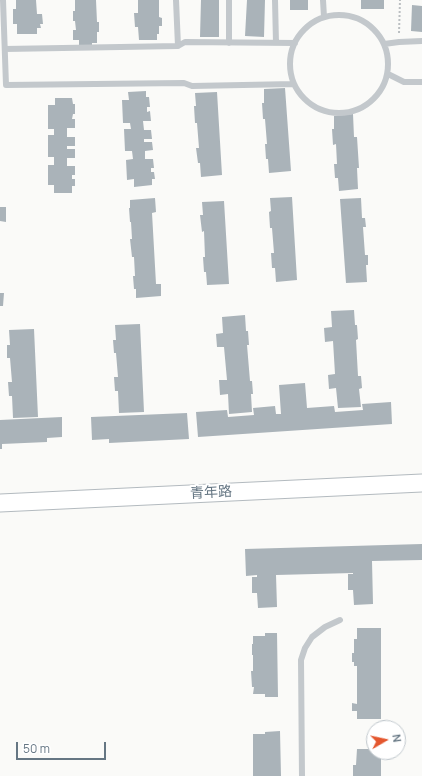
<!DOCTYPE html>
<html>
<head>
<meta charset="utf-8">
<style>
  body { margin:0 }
  #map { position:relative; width:422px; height:776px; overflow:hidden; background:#fafaf8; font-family:Manrope,sans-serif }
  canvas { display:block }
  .north { position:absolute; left:366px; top:720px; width:40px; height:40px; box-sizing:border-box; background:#fff; border:1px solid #c1c8cd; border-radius:50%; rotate:81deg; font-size:11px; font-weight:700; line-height:16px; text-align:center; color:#657683 }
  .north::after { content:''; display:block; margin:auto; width:14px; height:18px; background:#e4572e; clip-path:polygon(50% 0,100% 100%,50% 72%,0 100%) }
  .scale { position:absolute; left:16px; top:742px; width:90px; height:18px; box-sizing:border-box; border:2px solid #657683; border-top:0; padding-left:5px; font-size:12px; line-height:14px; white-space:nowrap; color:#657683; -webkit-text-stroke:3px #fff; paint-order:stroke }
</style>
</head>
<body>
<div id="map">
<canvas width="422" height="776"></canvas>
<div class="north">N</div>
<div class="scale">50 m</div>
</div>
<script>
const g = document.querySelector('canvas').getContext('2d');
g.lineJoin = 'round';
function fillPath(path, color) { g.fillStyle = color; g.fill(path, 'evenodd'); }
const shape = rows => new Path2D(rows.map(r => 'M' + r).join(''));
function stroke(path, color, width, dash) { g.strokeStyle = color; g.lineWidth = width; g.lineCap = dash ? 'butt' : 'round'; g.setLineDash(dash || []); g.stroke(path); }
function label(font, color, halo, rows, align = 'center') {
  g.font = font + ' Manrope,"Noto Sans SC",sans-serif'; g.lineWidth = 4; g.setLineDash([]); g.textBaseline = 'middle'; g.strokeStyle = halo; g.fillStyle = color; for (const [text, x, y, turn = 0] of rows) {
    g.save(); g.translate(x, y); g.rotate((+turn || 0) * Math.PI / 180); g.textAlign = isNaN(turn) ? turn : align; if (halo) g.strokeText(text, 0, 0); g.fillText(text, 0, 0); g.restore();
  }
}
fillPath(shape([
  [16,0,36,0,37,14,42,14,43,24,40,24,41,28,37,28,37,34,17,34,17,24,13,24,13,9,16,9],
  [75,0,96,0,97,22,99,22,99,32,97,32,97,43,92,43,92,45,79,45,79,40,73,40,73,30,76,30,75,21,73,21,73,11,75,11],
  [138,0,159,0,159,17,162,18,162,26,159,26,159,34,157,34,157,40,139,40,138,27,135,27,134,13,138,13],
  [201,0,219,0,219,37,200,37],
  [247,0,265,0,264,37,245,36],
  [290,0,308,0,308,10,290,10],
  [361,0,384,0,384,9,361,9],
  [412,5,422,6,422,32,411,31],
  [285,88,291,171,269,173,268,159,266,159,265,144,267,144,265,119,263,119,262,103,264,103,264,89],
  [146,91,146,97,149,97,150,107,147,107,147,112,150,111,151,121,143,121,144,130,151,130,152,139,144,139,144,142,152,142,153,150,145,151,145,159,153,159,154,168,151,168,151,172,154,172,155,179,152,179,152,185,134,187,134,179,127,180,126,160,133,159,132,151,125,151,124,129,131,129,130,123,123,123,122,100,129,100,128,92],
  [217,92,222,175,201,177,200,163,198,163,196,148,199,148,197,123,195,123,194,106,196,106,195,93],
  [55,98,72,98,73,104,75,104,75,114,73,114,72,119,75,119,75,128,67,128,67,137,75,137,75,146,67,146,67,149,75,149,75,158,67,158,67,166,75,166,75,175,72,175,72,179,75,179,75,186,72,186,72,193,54,193,54,185,48,185,48,165,54,165,54,157,48,157,48,135,54,135,54,129,48,129,48,105,55,105],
  [353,114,354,137,357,137,359,168,357,168,358,189,339,191,338,178,335,178,334,164,337,164,336,144,333,145,332,129,334,129,334,116],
  [292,197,297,280,276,282,275,268,272,268,271,253,274,253,272,228,270,228,269,212,271,211,270,198],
  [155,198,156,212,152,213,156,284,161,284,161,296,136,298,136,289,134,289,133,276,135,276,134,257,132,257,130,239,132,239,131,222,130,222,129,208,130,208,130,200],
  [361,198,362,218,365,218,366,227,363,227,365,255,368,255,368,265,366,265,367,282,346,283,340,199],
  [224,201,229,284,207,285,206,272,204,272,203,257,205,257,204,231,202,232,200,215,203,215,202,202],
  [0,207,6,207,6,222,0,221],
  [0,293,4,293,3,306,0,306],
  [354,310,355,325,357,325,358,339,356,340,358,376,361,376,362,388,359,389,361,407,338,408,336,388,329,389,328,375,335,374,333,341,325,342,324,328,332,327,331,311],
  [245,315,246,331,248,331,249,345,247,345,250,381,252,381,253,394,251,394,252,412,229,414,228,394,220,395,219,380,227,380,224,347,217,347,216,334,223,333,222,317],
  [140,324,144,412,119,413,118,391,115,391,114,377,118,377,116,353,114,353,113,340,116,340,115,325],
  [34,329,38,417,13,418,12,396,9,396,8,382,12,382,10,358,7,358,7,345,10,345,9,330],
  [305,383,307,408,334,406,335,412,363,410,362,404,391,402,392,424,198,437,196,412,227,410,228,417,254,415,253,408,275,406,276,414,281,414,279,385],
  [187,413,189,439,109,443,109,439,92,440,91,417],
  [62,417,62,437,47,438,47,442,2,444,2,449,0,449,0,420],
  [422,544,422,560,372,561,373,604,354,605,353,590,348,590,348,574,353,574,353,573,276,575,277,607,258,608,257,593,252,593,252,577,257,577,257,575,246,576,245,549],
  [357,628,381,628,381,719,357,719,357,711,352,711,352,703,357,704,357,666,354,666,354,662,352,662,352,653,354,653,354,639,357,639],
  [265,633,277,633,278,697,265,697,265,694,253,694,254,687,252,687,251,671,253,671,253,655,252,655,252,644,253,644,253,636,265,636],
  [280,731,281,776,253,776,253,734,265,734,265,732],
  [357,749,374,749,374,752,381,752,381,776,353,776,353,765,356,765]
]), '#aab3b9');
const secondary = shape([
  [0,503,422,483]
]);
stroke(secondary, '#b3babf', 19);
stroke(shape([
  [399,33,400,0]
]), '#bbbfc2', 2, [2, 2]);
stroke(shape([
  [3,0,6,85,184,83,192,86,294,84],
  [176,0,178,46],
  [229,0,229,43],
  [275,0,276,43],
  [323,0,324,17],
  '290 64a49 49 0 1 1 98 0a49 49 0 1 1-98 0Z',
  [384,44,399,42,422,41],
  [5,49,178,46,185,42,295,43],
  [388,74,404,82,422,82],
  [302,776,301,660,305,648,312,637,325,627,340,620]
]), '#c3c8cc', 6);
stroke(secondary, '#fff', 17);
label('14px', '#657683', '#fff', [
  ["青年路",211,493,-3]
]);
</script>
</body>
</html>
